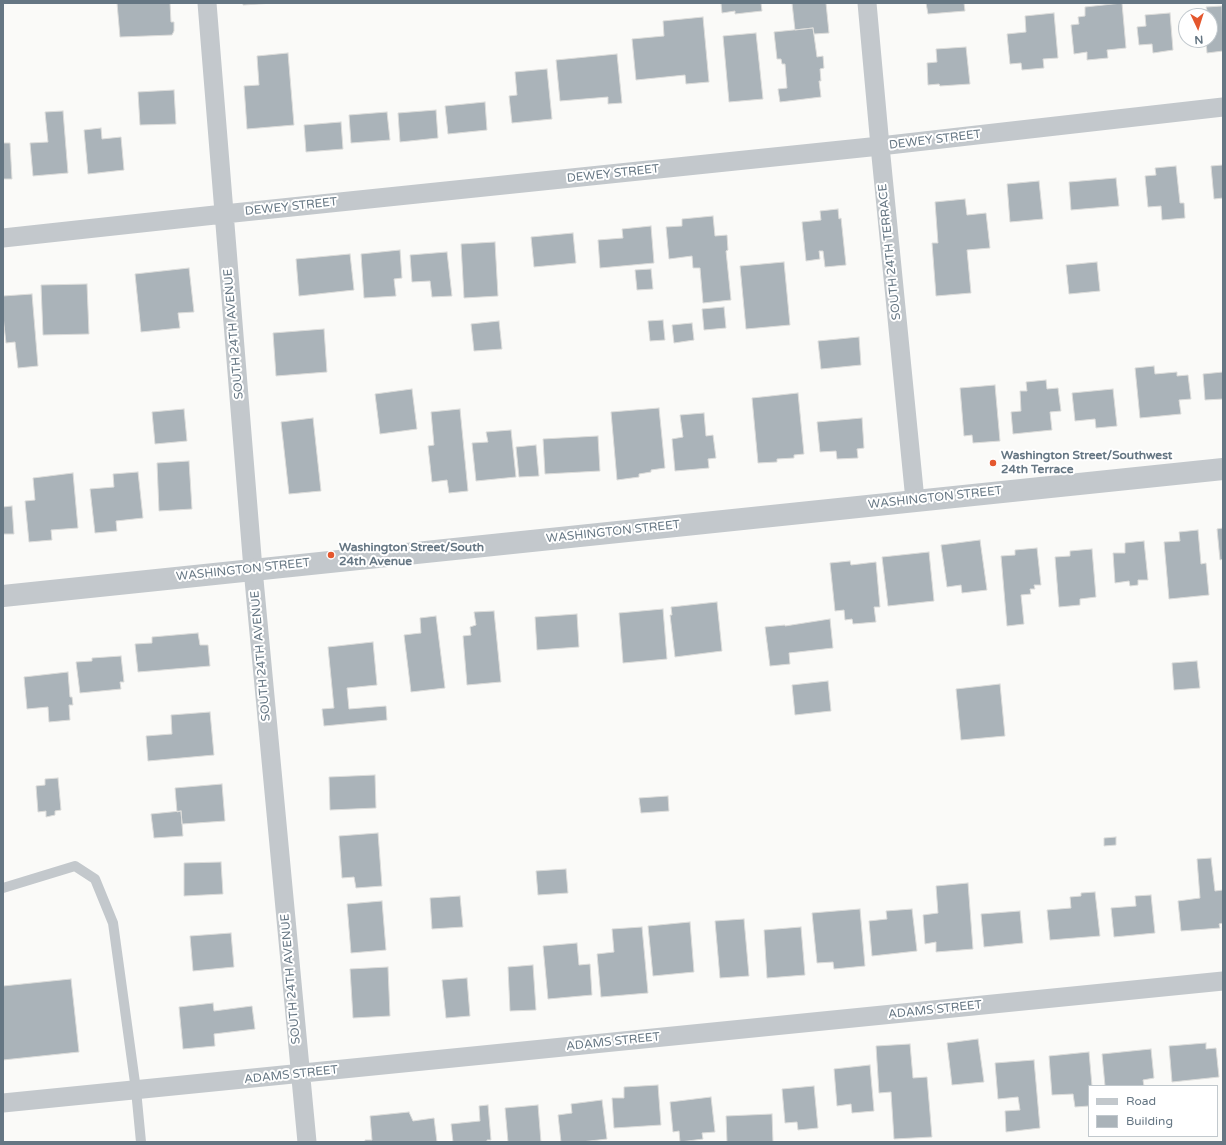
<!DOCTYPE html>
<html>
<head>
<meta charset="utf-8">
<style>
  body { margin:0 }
  #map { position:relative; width:1226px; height:1145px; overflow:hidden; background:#fafaf8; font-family:"Varela Round",sans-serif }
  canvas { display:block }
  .frame { position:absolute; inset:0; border:4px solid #657683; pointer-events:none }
  .legend { position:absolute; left:1088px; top:1085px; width:130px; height:52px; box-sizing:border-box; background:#fff; border:1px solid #c1c8cd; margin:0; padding:5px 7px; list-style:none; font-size:12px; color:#657683 }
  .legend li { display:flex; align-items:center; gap:8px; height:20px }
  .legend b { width:20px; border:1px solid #c1c8cd }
  .north { position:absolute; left:1178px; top:8px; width:40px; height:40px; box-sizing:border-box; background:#fff; border:1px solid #c1c8cd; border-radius:50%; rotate:176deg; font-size:11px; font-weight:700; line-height:16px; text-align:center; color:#657683 }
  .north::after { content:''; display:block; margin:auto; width:14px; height:18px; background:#e4572e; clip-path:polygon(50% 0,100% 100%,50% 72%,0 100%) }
</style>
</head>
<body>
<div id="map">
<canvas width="1226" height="1145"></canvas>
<div class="frame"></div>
<ul class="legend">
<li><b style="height:5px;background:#c3c8cc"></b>Road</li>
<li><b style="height:11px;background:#aab3b9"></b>Building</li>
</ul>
<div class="north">N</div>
</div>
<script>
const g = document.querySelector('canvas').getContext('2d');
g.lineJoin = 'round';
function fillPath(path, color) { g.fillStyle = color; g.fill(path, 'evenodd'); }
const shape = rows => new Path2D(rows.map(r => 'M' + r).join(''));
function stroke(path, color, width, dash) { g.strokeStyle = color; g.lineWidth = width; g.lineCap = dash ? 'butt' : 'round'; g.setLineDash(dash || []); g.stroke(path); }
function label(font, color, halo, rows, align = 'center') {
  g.font = font + ' "Varela Round",sans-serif'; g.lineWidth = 4; g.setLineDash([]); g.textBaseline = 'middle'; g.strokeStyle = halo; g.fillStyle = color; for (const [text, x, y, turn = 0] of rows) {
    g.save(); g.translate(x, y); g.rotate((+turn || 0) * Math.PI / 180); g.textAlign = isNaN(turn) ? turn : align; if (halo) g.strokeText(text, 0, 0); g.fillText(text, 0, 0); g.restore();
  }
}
const building = shape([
  [117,3,170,3,171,22,174,22,174,31,172,35,120,37,117,3],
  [243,3,274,3,243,5,243,3],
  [721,3,761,3,762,11,735,14,735,11,722,13,721,3],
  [792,3,826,3,829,33,814,34,813,28,795,30,792,3],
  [926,3,964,3,965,11,928,14,926,3],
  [1122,3,1126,48,1107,50,1108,58,1087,60,1087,52,1074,54,1071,25,1079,24,1078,17,1085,16,1085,7,1122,3],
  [1222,6,1223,51,1207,53,1206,41,1192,43,1192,40,1210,40,1210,16,1190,16,1190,12,1207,10,1206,7,1222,6],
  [1054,13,1058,58,1043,59,1044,68,1022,70,1021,63,1010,64,1007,34,1026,32,1025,16,1054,13],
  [1170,13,1173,50,1153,53,1152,44,1139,45,1137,27,1146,26,1145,15,1170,13],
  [703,17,709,82,686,84,685,75,636,80,632,39,664,36,663,21,703,17],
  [813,28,817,57,823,56,824,68,820,69,821,81,819,81,821,97,780,102,778,89,787,88,785,64,782,64,781,59,777,59,774,32,813,28],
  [756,33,763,99,729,102,723,36,756,33],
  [966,47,970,84,940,86,939,84,928,85,927,63,937,62,936,49,966,47],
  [288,53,294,125,247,129,244,86,259,85,257,56,288,53],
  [617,54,622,103,608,104,608,97,560,101,556,60,617,54],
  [547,69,552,119,512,123,509,96,517,95,515,72,547,69],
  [174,90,176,124,140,125,138,92,174,90],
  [485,102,487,130,448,134,445,106,485,102],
  [436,110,438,138,400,142,398,113,436,110],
  [63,111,68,173,33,176,30,143,48,142,45,112,63,111],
  [387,112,390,140,351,143,349,115,387,112],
  [341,122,343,149,306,152,304,125,341,122],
  [101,128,102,139,121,137,124,170,88,174,84,130,101,128],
  [3,143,10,143,12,179,3,179,3,143],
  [1223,165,1223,198,1214,199,1211,166,1223,165],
  [1176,166,1180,203,1184,203,1185,218,1162,220,1161,206,1148,207,1145,176,1156,175,1155,168,1176,166],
  [1116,178,1119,206,1071,210,1069,182,1116,178],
  [1039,181,1043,219,1010,222,1007,184,1039,181],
  [965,199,967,215,986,213,990,248,967,250,971,293,936,296,932,243,938,243,935,202,965,199],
  [838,209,839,219,841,218,846,265,825,267,823,251,819,251,820,259,806,261,802,222,821,220,820,211,838,209],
  [713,216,715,236,727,235,728,250,726,251,731,300,703,303,700,268,693,268,692,256,669,259,666,227,682,226,682,219,713,216],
  [651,226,654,263,600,268,598,240,623,238,622,229,651,226],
  [573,233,576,263,534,267,531,237,573,233],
  [495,242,498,296,464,298,461,244,495,242],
  [400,250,402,278,394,279,396,296,364,298,361,254,400,250],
  [447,252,452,296,432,297,430,281,412,282,410,255,447,252],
  [350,254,354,290,299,296,296,259,350,254],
  [784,262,790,325,746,329,740,266,784,262],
  [1097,262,1100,291,1069,294,1066,265,1097,262],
  [189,268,194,312,178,313,180,328,141,332,135,274,189,268],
  [651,269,653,289,637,290,635,270,651,269],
  [87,284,89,334,43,335,41,285,87,284],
  [32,294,38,366,18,368,15,342,6,343,3,316,3,296,32,294],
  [724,307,726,328,704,330,702,309,724,307],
  [663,320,665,340,650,341,648,321,663,320],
  [499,321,502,349,474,351,471,324,499,321],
  [692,323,694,340,674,343,672,325,692,323],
  [324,329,327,372,276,376,273,333,324,329],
  [859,337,861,365,821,369,818,341,859,337],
  [1154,366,1155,374,1177,372,1177,376,1188,375,1191,399,1179,400,1181,414,1140,418,1135,368,1154,366],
  [1223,372,1223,399,1205,400,1203,374,1223,372],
  [1046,380,1047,389,1058,388,1061,411,1050,412,1052,430,1013,434,1011,412,1021,411,1020,391,1027,391,1026,382,1046,380],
  [995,385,1000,441,973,443,972,435,964,436,960,388,995,385],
  [412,389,417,429,380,434,375,394,412,389],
  [1113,389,1117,426,1096,428,1095,419,1075,421,1072,393,1113,389],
  [798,393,804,454,794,455,794,458,777,459,777,462,758,463,752,398,798,393],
  [659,408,665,468,651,470,651,472,639,474,639,477,617,480,611,412,659,408],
  [184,409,187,441,155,444,152,412,184,409],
  [460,409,468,491,449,493,447,480,432,482,428,446,434,445,431,412,460,409],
  [704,413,706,436,713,435,716,458,708,459,709,468,675,471,672,439,683,437,680,415,704,413],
  [313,418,321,491,289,494,281,422,313,418],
  [862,418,864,448,857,449,858,458,837,459,836,451,820,452,817,422,862,418],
  [511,430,516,477,476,481,472,443,488,442,486,432,511,430],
  [598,436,600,471,545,474,543,439,598,436],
  [536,445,539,476,519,477,516,447,536,445],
  [189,461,192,509,159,511,157,463,189,461],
  [138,472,143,518,116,521,117,531,95,533,90,489,114,487,113,474,138,472],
  [73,473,78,528,51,530,52,540,29,542,25,501,35,500,33,478,73,473],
  [12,506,14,534,3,534,3,507,12,506],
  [1223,528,1223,565,1223,559,1220,560,1217,529,1223,528],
  [1198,530,1201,564,1206,563,1209,595,1169,599,1164,542,1180,541,1179,532,1198,530],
  [980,540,987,590,962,593,961,585,947,587,941,545,980,540],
  [1144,541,1148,580,1138,580,1138,585,1130,586,1129,581,1115,583,1113,553,1125,553,1125,543,1144,541],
  [1037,548,1041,585,1034,585,1035,589,1030,589,1031,594,1021,595,1024,624,1007,626,1001,556,1015,555,1015,550,1037,548],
  [1092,549,1096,597,1080,599,1080,605,1059,607,1055,557,1070,556,1070,551,1092,549],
  [929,552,934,601,888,606,882,557,929,552],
  [850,561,851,565,876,562,880,607,874,607,876,622,853,624,852,619,845,620,844,610,835,611,830,563,850,561],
  [717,602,722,651,675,657,670,615,672,615,671,607,717,602],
  [663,609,667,659,623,663,619,613,663,609],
  [494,611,501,682,467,685,463,636,471,635,470,627,476,625,474,612,494,611],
  [577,614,579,647,537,650,535,617,577,614],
  [436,616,445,688,411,692,404,635,421,633,420,618,436,616],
  [830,619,833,648,789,653,790,664,770,666,765,627,785,625,785,626,830,619],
  [198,633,200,645,208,645,210,666,138,672,135,644,152,643,152,637,198,633],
  [373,642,377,685,347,688,349,709,386,706,387,720,324,726,322,709,334,708,328,647,373,642],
  [121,656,124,682,120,682,121,689,80,693,76,662,92,661,92,658,121,656],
  [1197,661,1200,688,1174,690,1172,663,1197,661],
  [68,672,70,697,72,697,73,705,69,705,70,720,49,722,48,707,27,709,24,677,68,672],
  [828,681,831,711,795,715,792,685,828,681],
  [1000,684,1005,736,961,740,956,689,1000,684],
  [210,712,214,755,148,761,146,736,172,734,171,715,210,712],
  [375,775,376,808,330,810,329,777,375,775],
  [58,778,61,810,55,811,55,815,46,817,46,811,38,812,36,786,45,785,45,779,58,778],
  [222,784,225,821,182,824,181,811,177,812,175,788,222,784],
  [668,796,669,811,641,813,639,798,668,796],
  [181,811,183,836,154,838,151,814,181,811],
  [378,833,382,886,356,888,354,877,342,878,339,836,378,833],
  [1116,837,1116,845,1104,846,1104,838,1116,837],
  [1211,858,1215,891,1223,890,1223,923,1219,924,1220,928,1181,931,1178,901,1200,898,1197,859,1211,858],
  [221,862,223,894,184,896,184,863,221,862],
  [566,869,568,893,538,895,536,871,566,869],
  [968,883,973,949,936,952,936,942,925,944,923,915,938,913,936,886,968,883],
  [1095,892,1100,936,1050,940,1047,910,1071,908,1070,897,1081,896,1081,893,1095,892],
  [1151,895,1155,933,1114,937,1111,908,1136,906,1135,896,1151,895],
  [460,896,463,927,432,929,430,898,460,896],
  [382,901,386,950,351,953,347,904,382,901],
  [860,909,865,966,834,969,833,962,817,963,812,913,860,909],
  [912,909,917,951,872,956,869,921,887,919,886,911,912,909],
  [1020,911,1023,943,984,947,981,914,1020,911],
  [744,919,749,976,720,978,715,921,744,919],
  [690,922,694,972,653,976,648,926,690,922],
  [642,927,648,993,601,997,597,954,614,952,612,929,642,927],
  [801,927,805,975,767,978,764,930,801,927],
  [231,933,234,967,193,971,190,936,231,933],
  [577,943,579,965,590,964,592,995,548,999,543,946,577,943],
  [533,965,536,1010,510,1011,508,967,533,965],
  [388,967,390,1016,353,1018,350,969,388,967],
  [467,978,470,1016,446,1018,442,980,467,978],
  [71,979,79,1052,3,1060,3,986,71,979],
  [213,1003,214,1011,252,1006,255,1029,214,1034,215,1046,183,1049,179,1007,213,1003],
  [978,1039,984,1082,952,1085,947,1043,978,1039],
  [1206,1043,1206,1049,1216,1048,1219,1077,1172,1082,1169,1046,1206,1043],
  [910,1044,913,1078,927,1077,932,1137,894,1139,891,1092,879,1093,876,1046,910,1044],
  [1151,1049,1154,1078,1143,1080,1144,1086,1105,1086,1102,1054,1151,1049],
  [1089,1052,1092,1086,1089,1086,1089,1106,1075,1107,1073,1094,1052,1095,1049,1056,1089,1052],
  [1034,1060,1040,1128,1006,1132,1005,1111,1020,1110,1018,1097,998,1099,995,1063,1034,1060],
  [870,1065,874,1111,852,1113,851,1104,837,1106,834,1069,870,1065],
  [658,1085,661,1125,614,1128,612,1098,624,1098,624,1087,658,1085],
  [814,1086,818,1128,798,1130,797,1122,785,1123,782,1089,814,1086],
  [711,1097,715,1132,702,1133,703,1139,680,1142,679,1131,673,1132,670,1102,711,1097],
  [602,1100,607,1139,581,1142,561,1142,558,1115,572,1113,571,1104,602,1100],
  [488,1105,491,1140,487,1140,487,1142,453,1142,451,1124,480,1121,479,1106,488,1105],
  [538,1105,541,1142,508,1142,505,1108,538,1105],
  [409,1112,413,1121,434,1118,437,1142,365,1142,365,1140,372,1140,370,1116,409,1112],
  [772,1114,773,1142,727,1142,726,1116,772,1114]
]);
fillPath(building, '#aab3b9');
stroke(building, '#dcdcda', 1);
stroke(shape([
  [3,888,75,866,95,879,113,923,136,1090,141,1142]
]), '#c3c8cc', 10);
stroke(shape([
  [207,3,253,569,307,1142],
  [867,3,880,146,915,500],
  [3,238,224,214,880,146,1223,107],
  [3,1103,1223,981]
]), '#c3c8cc', 19);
stroke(shape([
  [3,596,1223,469]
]), '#c3c8cc', 22);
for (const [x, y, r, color] of [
  [993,463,4,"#e4572e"],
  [331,555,4,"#e4572e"]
]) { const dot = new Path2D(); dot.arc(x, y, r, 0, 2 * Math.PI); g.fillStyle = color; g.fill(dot); stroke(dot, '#fff', 1.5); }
label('12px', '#657683', '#fff', [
  ["DEWEY STREET",935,140,-7],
  ["DEWEY STREET",613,174,-6],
  ["DEWEY STREET",291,207,-6],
  ["SOUTH 24TH TERRACE",890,252,-96],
  ["SOUTH 24TH AVENUE",234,334,-95],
  ["WASHINGTON STREET",935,498,-6],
  ["WASHINGTON STREET",613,532,-6],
  ["WASHINGTON STREET",243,570,-6],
  ["SOUTH 24TH AVENUE",261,656,-95],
  ["SOUTH 24TH AVENUE",291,979,-95],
  ["ADAMS STREET",935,1010,-6],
  ["ADAMS STREET",613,1042,-6],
  ["ADAMS STREET",291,1075,-6]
]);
label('bold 12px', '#657683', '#fff', [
  ["Washington Street/Southwest",1001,456],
  ["24th Terrace",1001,470],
  ["Washington Street/South",339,548],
  ["24th Avenue",339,562]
], 'left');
</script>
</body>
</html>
